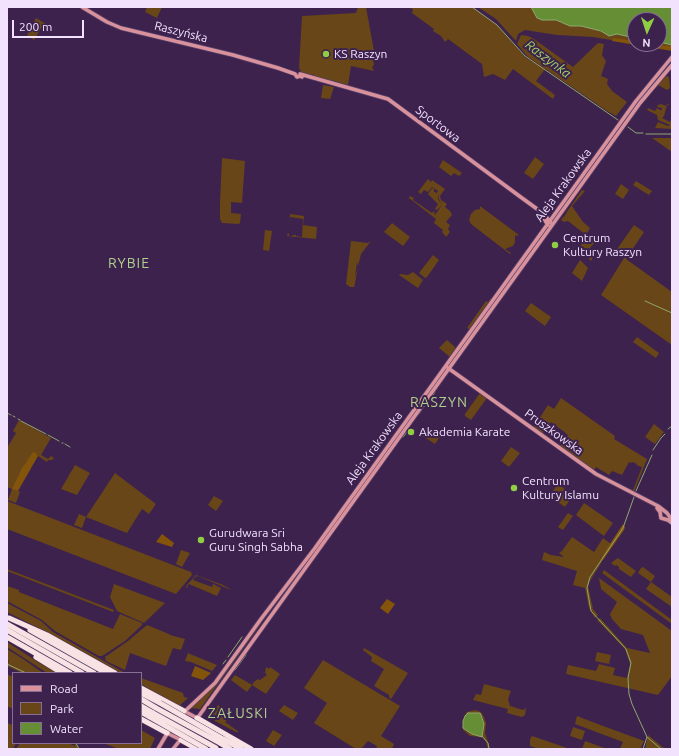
<!DOCTYPE html>
<html>
<head>
<meta charset="utf-8">
<style>
  body { margin:0 }
  #map { position:relative; width:679px; height:756px; overflow:hidden; background:#3d224e; font-family:Ubuntu,sans-serif }
  canvas { display:block }
  .frame { position:absolute; inset:0; border:8px solid #f2e2fe; pointer-events:none }
  .legend { position:absolute; left:12px; top:672px; width:130px; height:72px; box-sizing:border-box; background:#3d224e; border:1px solid #856f94; margin:0; padding:5px 7px; list-style:none; font-size:12px; color:#f2e2fe }
  .legend li { display:flex; align-items:center; gap:8px; height:20px }
  .legend b { width:20px; border:1px solid #856f94 }
  .north { position:absolute; left:627px; top:12px; width:40px; height:40px; box-sizing:border-box; background:#3d224e; border:1px solid #856f94; border-radius:50%; rotate:183deg; font-size:11px; font-weight:700; line-height:16px; text-align:center; color:#f2e2fe }
  .north::after { content:''; display:block; margin:auto; width:14px; height:18px; background:#8fcd42; clip-path:polygon(50% 0,100% 100%,50% 72%,0 100%) }
  .scale { position:absolute; left:12px; top:20px; width:72px; height:18px; box-sizing:border-box; border:2px solid #f2e2fe; border-top:0; padding-left:5px; font-size:12px; line-height:14px; white-space:nowrap; color:#f2e2fe; -webkit-text-stroke:3px #3d224e; paint-order:stroke }
</style>
</head>
<body>
<div id="map">
<canvas width="679" height="756"></canvas>
<div class="frame"></div>
<ul class="legend">
<li><b style="height:5px;background:#d9929c"></b>Road</li>
<li><b style="height:11px;background:#684617"></b>Park</li>
<li><b style="height:11px;background:#658e35"></b>Water</li>
</ul>
<div class="north">N</div>
<div class="scale">200 m</div>
</div>
<script>
const g = document.querySelector('canvas').getContext('2d');
g.lineJoin = 'round';
function fillPath(path, color) { g.fillStyle = color; g.fill(path, 'evenodd'); }
const shape = rows => new Path2D(rows.map(r => 'M' + r).join(''));
function stroke(path, color, width, dash) { g.strokeStyle = color; g.lineWidth = width; g.lineCap = dash ? 'butt' : 'round'; g.setLineDash(dash || []); g.stroke(path); }
function label(font, color, halo, rows, align = 'center') {
  g.font = font + ' Ubuntu,sans-serif'; g.lineWidth = 4; g.setLineDash([]); g.textBaseline = 'middle'; g.strokeStyle = halo; g.fillStyle = color; for (const [text, x, y, turn = 0] of rows) {
    g.save(); g.translate(x, y); g.rotate((+turn || 0) * Math.PI / 180); g.textAlign = isNaN(turn) ? turn : align; if (halo) g.strokeText(text, 0, 0); g.fillText(text, 0, 0); g.restore();
  }
}
fillPath(shape([
  [147,7,162,7,157,18,145,12],
  [358,7,366,7,374,51,372,51,374,65,372,67,374,71,351,66,348,85,314,76,314,75,302,73,299,68,302,16,356,13],
  [407,7,472,7,497,25,526,58,545,69,536,81,555,95,553,99,513,69,505,80,493,74,484,77,482,64,448,39,445,42,441,36,433,31,434,29,412,13,413,9],
  [478,7,672,7,672,50,637,44,659,44,659,20,635,20,635,44,593,37,557,35,525,30,518,34,516,41,496,19],
  [36,18,46,24,43,29,41,28,34,40,27,35],
  [521,35,528,36,534,39,573,67,598,43,604,44,602,55,606,61,601,76,608,79,607,84,612,91,627,102,616,116,607,111,528,57,517,44],
  [666,76,669,77,670,88,667,90,658,85],
  [323,85,334,87,330,99,321,98],
  [661,104,666,106,667,104,670,104,667,105,664,116,662,118,670,122,672,117,672,129,655,128,658,122,668,126,670,125,658,120,657,115,647,110,648,108,655,111,657,108,660,110,662,110,662,108,657,107,658,105],
  [652,138,672,138,672,152],
  [535,157,544,164,533,179,524,173],
  [222,158,245,161,242,203,231,202,231,213,241,214,240,223,239,224,222,223,220,219,220,203],
  [443,160,462,173,459,176,454,173,451,176,439,167],
  [428,179,431,182,432,180,445,189,440,196,441,200,447,204,445,207,450,211,452,215,446,222,450,225,448,229,450,232,446,237,442,232,443,230,434,223,433,225,436,219,409,198,404,205,410,196,414,198,413,200,432,213,434,211,435,215,442,205,439,199,439,194,438,199,442,205,438,209,436,210,435,209,438,204,428,194,432,188,434,189,434,192,437,193,438,191,432,187,428,192,424,190,421,194,418,192],
  [636,181,652,191,649,195,633,185],
  [621,184,629,190,623,199,615,194],
  [582,190,585,191,572,206,583,222,590,228,586,235,568,221,564,222,561,220,564,216,565,217,565,214,567,214,566,213],
  [480,206,519,235,517,236,515,235,515,242,513,246,505,249,511,253,510,254,471,224,469,220,471,214,475,210,480,209],
  [290,214,304,216,303,225,317,227,316,239,287,236,288,233,289,234,289,236,292,236,293,235,296,235,296,236,302,237,303,219,290,217,289,224],
  [392,223,410,237,403,246,384,232],
  [634,225,644,232,626,259,672,292,672,345,601,295,624,258,615,252],
  [265,230,272,231,269,251,263,250],
  [587,236,595,242,590,248,593,251,592,255,593,256,596,252,591,261,579,248],
  [351,241,368,243,371,241,361,254,358,266,357,262,355,277,358,267,354,288,354,287,350,287,346,284],
  [433,255,439,260,427,277,425,278,419,273],
  [580,260,588,268,582,281,572,273],
  [413,272,423,280,418,288,399,275,400,274,408,275],
  [490,296,491,298,491,299,469,331,469,329,467,328,486,301,488,302,491,298],
  [531,303,551,317,545,326,525,311],
  [637,337,659,353,656,358,633,342],
  [447,340,455,347,456,349,450,357,439,348],
  [480,393,487,398,471,420,465,416,465,414],
  [561,398,615,436,614,439,647,459,634,492,629,489,633,490,642,467,636,465,637,464,632,462,631,463,629,462,622,475,612,471,609,475,596,467,594,470,559,445,561,445,568,435,563,431,551,422,543,433,557,444,534,427,548,405,554,409],
  [19,420,51,438,41,455,48,459,51,456,54,458,52,460,48,460,47,462,38,456,36,453,26,462,13,488,20,492,16,503,8,500,12,489,7,487,7,448,16,433,13,431],
  [654,424,664,432,655,444,645,437],
  [428,426,441,435,435,444,421,435],
  [511,447,520,453,509,467,501,461],
  [75,465,90,473,77,495,61,489],
  [115,473,156,504,149,514,142,509,127,533,86,517,82,528,74,525,79,514,86,517],
  [558,484,573,495,565,507,549,496],
  [214,496,223,501,216,511,208,505],
  [7,501,191,572,192,575,176,594,7,529],
  [584,503,613,523,604,536,576,515],
  [568,513,573,516,563,530,558,527],
  [572,537,594,552,603,538,611,544,600,558,603,560,590,581,588,586,593,609,598,615,595,618,589,608,585,588,573,585,577,571,542,560,544,552,551,555,564,557,559,553,562,551],
  [181,550,190,553,182,567,176,564],
  [618,558,636,571,631,577,619,569,619,567,616,565,615,566,611,563],
  [643,567,655,576,651,582,672,597,672,607,646,589,651,582,638,573,641,568],
  [7,569,114,610,113,612,7,571],
  [604,570,672,620,672,624,602,573],
  [196,575,223,585,230,589,231,590,198,576,195,577,193,580,212,587,213,584,221,588,217,596,189,584,187,587,188,589,186,587,187,585],
  [599,578,672,631,672,676,658,695,566,674,568,665,596,671,599,664,615,668,613,675,627,678,630,664,625,649,597,620,600,618,627,648,650,653,643,635,621,629,612,619,610,614,617,602,601,589],
  [114,584,165,603,144,623,117,611,110,597],
  [7,586,19,590,19,592,113,629,120,614,142,623,142,625,125,641,102,656,99,656,55,631,42,620,7,601],
  [278,600,200,709,191,708,214,687],
  [7,603,41,621,53,632,125,673,121,673,62,640,7,612],
  [147,625,169,634,170,635,185,639,181,650,173,648,166,666,130,653,125,670,106,661,105,657,128,641],
  [7,642,41,664,57,673,47,673,41,669,7,647],
  [364,648,408,673,391,699,389,697,389,695,374,686,384,669,371,661,372,657,363,650],
  [7,649,23,659,43,673,22,673,7,666,7,662,8,663,9,661,7,660],
  [597,652,611,655,609,664,595,661],
  [188,653,190,654,217,665,212,671,191,662,185,661],
  [323,660,400,706,381,736,394,744,392,749,376,749,377,746,368,741,361,749,356,749,314,723,327,703,304,688],
  [266,667,269,669,270,667,280,674,266,694,252,685,247,692,231,680,235,675,252,685,254,682,258,679,260,680,267,675,265,673],
  [7,674,13,677,13,709,7,706],
  [141,678,183,693,184,697,188,698,179,706,141,684],
  [484,684,511,691,508,699,510,706,523,710,526,708,525,715,522,717,507,713,508,709,473,700,476,694,481,695],
  [218,705,231,714,225,722,239,732,236,732,215,721,214,717,210,715],
  [284,705,298,713,293,720,279,711],
  [475,710,481,712,484,717,486,723,485,733,490,748,492,749,488,749,486,742,482,737,470,736,463,730,462,727,482,734,484,724,483,720,480,713,470,713,464,716,467,712],
  [577,716,595,723,644,741,640,749,620,749,623,742,575,724],
  [7,723,13,725,13,743,16,743,13,749,7,749],
  [573,727,585,731,582,740,570,736],
  [141,730,155,738,150,749,119,749,103,743,141,743],
  [273,730,282,735,274,746,266,741],
  [648,735,665,749,645,749],
  [532,736,538,738,570,749,539,749,530,746,530,739],
  [585,741,607,749,582,749],
  [20,743,68,743,75,746,75,743,76,743,79,749,16,749]
]), '#684617');
fillPath(shape([
  [613,38,635,41,635,44,672,46,672,51,612,41],
  [33,452,36,453,38,456,18,491,12,489,22,468],
  [623,524,625,527,624,530,603,560,600,559],
  [162,534,174,543,172,547,156,542],
  [387,599,395,604,388,614,380,608],
  [195,666,211,673,203,680,191,676]
]), '#83540a');
const water = shape([
  [531,7,672,7,672,45,659,42,659,20,635,20,635,38,617,34,609,36,601,31,581,26,570,26,556,20,542,20,537,18,531,7],
  [468,713,480,713,481,715,484,724,482,737,472,734,463,728,463,721,465,716,468,713]
]);
fillPath(water, '#658e35');
stroke(water, '#8fa771', 1);
stroke(shape([
  [472,7,497,25,525,56,618,120],
  [628,127,636,133,643,133],
  [646,134,672,134],
  [645,301,672,313],
  [436,390,437,389],
  [433,395,435,392],
  [429,400,432,397],
  [424,407,428,402],
  [7,413,11,415],
  [418,415,421,411],
  [13,416,15,417],
  [18,419,20,420],
  [21,421,46,434],
  [668,429,672,426],
  [48,435,59,441],
  [403,437,408,431],
  [62,443,63,443],
  [65,444,70,447],
  [653,450,661,438,665,434],
  [636,491,652,455],
  [634,497,623,528,590,577,587,588,591,611,626,649,631,663,628,678,629,694,632,704,647,737,643,749],
  [228,657,242,637],
  [7,664,26,673],
  [223,664,226,660],
  [235,670,246,655],
  [482,736,488,743,489,749],
  [647,737,661,749],
  [76,743,79,749]
]), '#8fa771', 1);
const secondary = shape([
  [82,7,107,22,121,28,233,55,278,68,295,74,297,77,300,76,302,77],
  [300,74,388,99,522,198,544,214,551,223],
  [540,213,548,225],
  [448,368,596,474,658,506,667,513,672,520],
  [657,508,660,512,661,518,668,520,672,523],
  [184,711,197,718],
  [183,713,215,683,261,619,315,548,636,101,672,57],
  [196,720,640,103,672,65],
  [167,733,181,740],
  [158,749,171,727],
  [173,749,181,739]
]);
const highway = shape([
  [9,618,47,635,115,673],
  [7,624,94,673],
  [7,630,82,673],
  [30,630,106,673],
  [7,637,70,673],
  [36,657,62,673],
  [141,688,184,711],
  [141,693,160,703],
  [141,699,156,708],
  [141,706,153,713],
  [141,712,150,717],
  [197,718,251,749],
  [141,719,167,733],
  [223,739,241,749],
  [181,740,197,749],
  [220,743,230,749]
]);
stroke(secondary, '#5a416a', 5);
stroke(highway, '#5a416a', 6);
stroke(secondary, '#d9929c', 3.5);
stroke(highway, '#f9e2e4', 5);
const highwayBridge = shape([
  [160,703,223,739],
  [156,708,220,743],
  [153,713,216,748],
  [150,717,206,749]
]);
stroke(highwayBridge, '#5a416a', 6, []);
stroke(highwayBridge, '#f9e2e4', 5);
for (const [x, y, r, color] of [
  [326,54,4,"#8fcd42"],
  [555,245,4,"#8fcd42"],
  [411,432,4,"#8fcd42"],
  [514,488,4,"#8fcd42"],
  [201,540,4,"#8fcd42"]
]) { const dot = new Path2D(); dot.arc(x, y, r, 0, 2 * Math.PI); g.fillStyle = color; g.fill(dot); stroke(dot, '#3d224e', 1.5); }
label('12px', '#f2e2fe', '#3d224e', [
  ["Raszyńska",181,32,14],
  ["Sportowa",438,124,37],
  ["Aleja Krakowska",563,185,-54],
  ["Pruszkowska",554,432,36],
  ["Aleja Krakowska",374,448,-54]
]);
label('12px', '#f2e2fe', '#3d224e', [
  ["KS Raszyn",334,54],
  ["Centrum",563,238],
  ["Kultury Raszyn",563,252],
  ["Akademia Karate",419,432],
  ["Centrum",522,481],
  ["Kultury Islamu",522,495],
  ["Gurudwara Sri",209,533],
  ["Guru Singh Sabha",209,547]
], 'left');
label('italic 13px', '#a0d764', '#3d224e', [
  ["Raszynka",548,59,37]
]);
g.letterSpacing = '1px';
label('14px', '#aed18c', '#3d224e', [
  ["RYBIE",129,263],
  ["RASZYN",439,402],
  ["ZAŁUSKI",238,713]
]);
g.letterSpacing = '0px';
</script>
</body>
</html>
